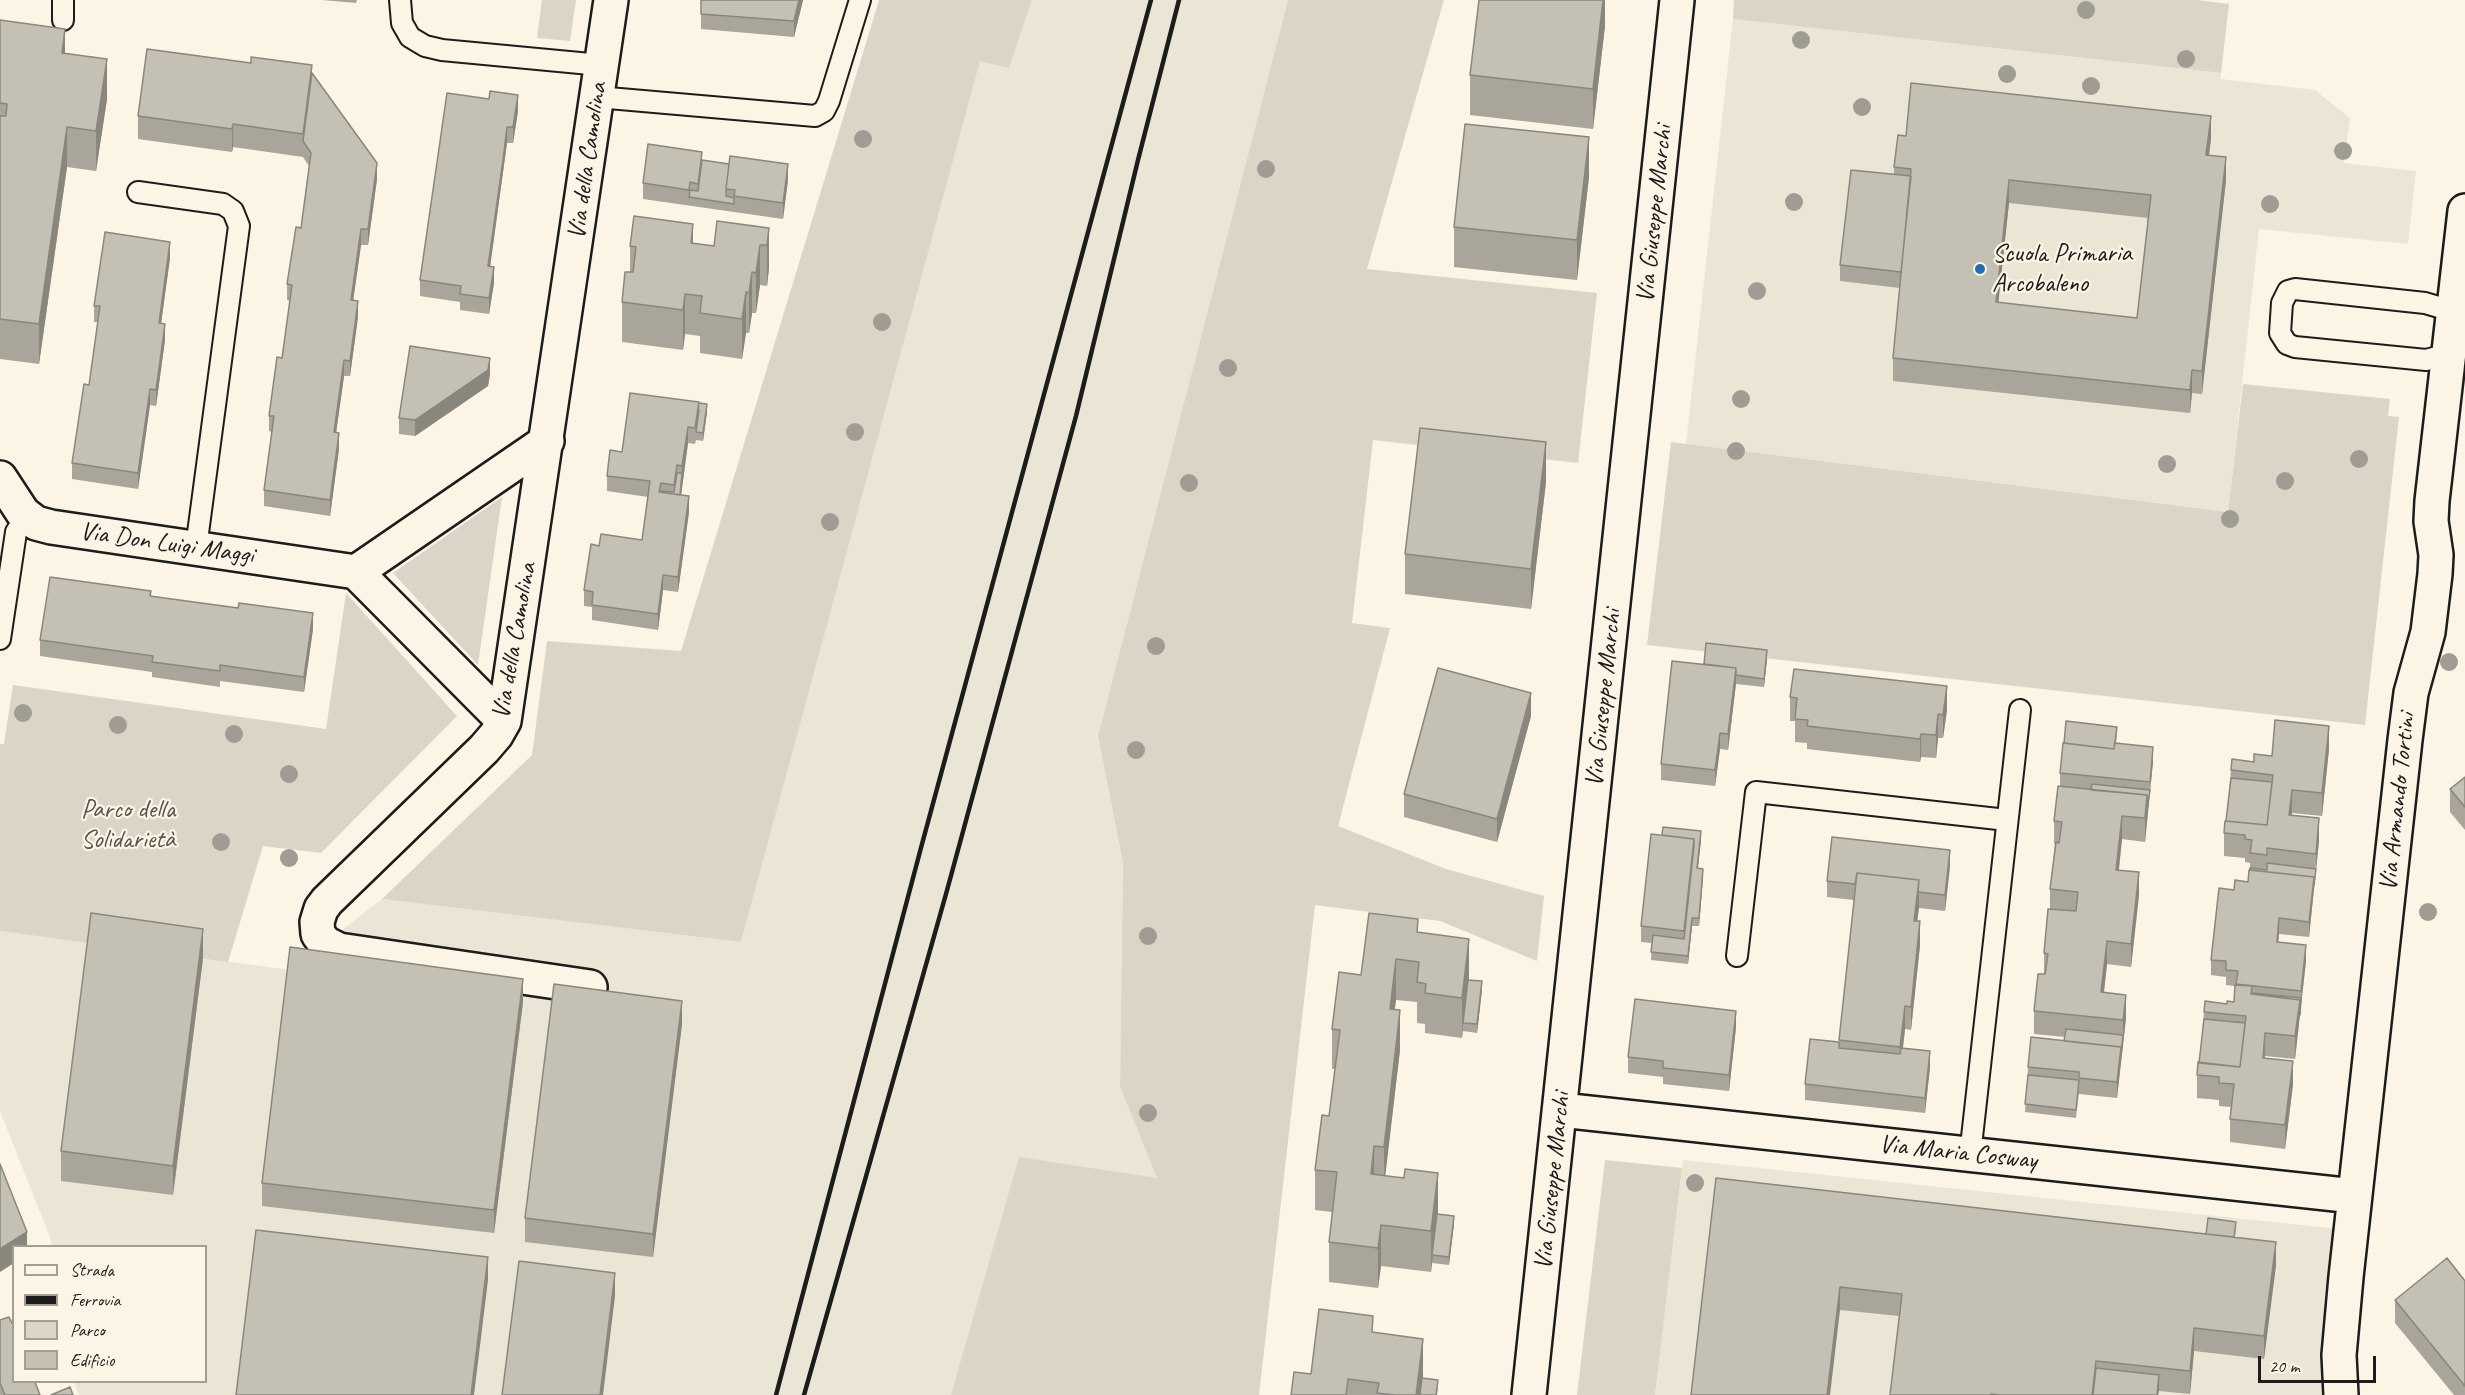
<!DOCTYPE html>
<html>
<head>
<meta charset="utf-8">
<style>
  body { margin:0 }
  #map { position:relative; width:2465px; height:1395px; overflow:hidden; background:#fcf5e5; font-family:Caveat,sans-serif }
  canvas { display:block }
  .legend { position:absolute; left:12px; top:1245px; width:195px; height:138px; box-sizing:border-box; background:#fcf5e5; border:2px solid #a29e95; margin:0; padding:8px 10px; list-style:none; font-size:18px; color:#1c1c1c }
  .legend li { display:flex; align-items:center; gap:12px; height:30px }
  .legend b { width:30px; border:2px solid #a29e95 }
  .scale { position:absolute; left:2258px; top:1356px; width:118px; height:27px; box-sizing:border-box; border:3px solid #1c1c1c; border-top:0; padding-left:8px; font-size:18px; line-height:21px; white-space:nowrap; color:#1c1c1c; -webkit-text-stroke:4px #fcf5e5; paint-order:stroke }
</style>
</head>
<body>
<div id="map">
<canvas width="2465" height="1395"></canvas>
<ul class="legend">
<li><b style="height:8px;background:#fcf5e5"></b>Strada</li>
<li><b style="height:8px;background:#1c1c1c"></b>Ferrovia</li>
<li><b style="height:16px;background:#dbd5c8"></b>Parco</li>
<li><b style="height:16px;background:#c4c0b3"></b>Edificio</li>
</ul>
<div class="scale">20 m</div>
</div>
<script>
const g = document.querySelector('canvas').getContext('2d');
g.lineJoin = 'round';
function fillPath(path, color) { g.fillStyle = color; g.fill(path, 'evenodd'); }
const shape = rows => new Path2D(rows.map(r => 'M' + r).join(''));
function stroke(path, color, width, dash) { g.strokeStyle = color; g.lineWidth = width; g.lineCap = dash ? 'butt' : 'round'; g.setLineDash(dash || []); g.stroke(path); }
function label(font, color, halo, rows, align = 'center') {
  g.font = font + ' Caveat,sans-serif'; g.lineWidth = 4.5; g.setLineDash([]); g.textBaseline = 'middle'; g.strokeStyle = halo; g.fillStyle = color; for (const [text, x, y, turn = 0] of rows) {
    g.save(); g.translate(x, y); g.rotate((+turn || 0) * Math.PI / 180); g.textAlign = isNaN(turn) ? turn : align; if (halo) g.strokeText(text, 0, 0); g.fillText(text, 0, 0); g.restore();
  }
}
fillPath(shape([
  [1032,0,1288,0,1098,736,1123,863,1120,1087,1157,1178,951,1395,79,1395,74,1382,206,1382,206,1246,51,1246,51,1240,0,1111,0,931,290,970,382,899,741,942,980,60,1009,67],
  [1733,19,2221,73,2221,79,2315,90,2350,118,2344,163,2416,171,2408,244,2259,229,2228,512,1686,444],
  [1683,1160,2349,1230,2337,1395,1655,1395]
]), '#ebe5d6');
fillPath(shape([
  [542,0,576,0,570,41,537,38],
  [879,0,1032,0,1009,68,980,61,741,942,382,899,532,755,547,641,681,651],
  [1288,0,1444,0,1367,269,1597,293,1578,463,1373,440,1352,623,1390,628,1338,826,1446,869,1544,896,1537,961,1440,921,1315,905,1259,1395,951,1395,1019,1157,1157,1178,1120,1087,1123,863,1098,736],
  [1734,0,2197,0,2229,4,2221,73,1733,19],
  [2243,384,2390,399,2388,416,2399,417,2365,725,1647,645,1671,442,2228,512],
  [502,497,478,665,393,573],
  [346,593,457,716,321,853,263,846,228,962,0,931,0,744,4,744,13,685,326,729],
  [1605,1160,1682,1168,1655,1395,1577,1395]
]), '#dbd5c8');
const lane = shape([
  [400,0,402,23,410,37,425,46,442,50,601,65],
  [63,20,63,0],
  [597,97,815,116,824,111,829,101,860,0],
  [138,192,223,204,233,211,239,226,196,548],
  [2450,344,2441,356,2426,360,2295,347,2287,344,2280,333,2282,303,2288,291,2295,289,2425,303,2442,308,2448,313,2452,324],
  [0,639,16,532,27,515],
  [1737,956,1756,792,2007,820],
  [1970,1155,2020,710]
]);
const street = shape([
  [0,478,23,513,36,523,51,527,356,572,504,721],
  [356,572,547,441],
  [590,987,339,950,325,943,318,934,317,922,321,909,327,901,484,749,496,735,504,721,611,0],
  [1561,1110,2354,1196],
  [1529,1395,1677,0],
  [2341,1395,2339,1355,2346,1277,2405,740,2411,693,2428,632,2435,574,2436,555,2431,521,2432,501,2465,211]
]);
stroke(lane, '#1c1c1c', 24);
stroke(street, '#1c1c1c', 38);
stroke(lane, '#fcf5e5', 20);
stroke(street, '#fcf5e5', 33);
stroke(shape([
  [776,1395,922,844,1151,0],
  [804,1395,946,894,1076,416,1138,160,1179,0]
]), '#1c1c1c', 4.5);
g.fillStyle = '#a09c93';
for (const [x, y] of [
  [2086,10],
  [1801,40],
  [2186,59],
  [2007,74],
  [2091,86],
  [1862,107],
  [863,139],
  [2343,151],
  [1266,169],
  [1794,202],
  [2270,204],
  [1757,291],
  [882,322],
  [1228,368],
  [1741,399],
  [855,432],
  [1736,451],
  [2359,459],
  [2167,464],
  [2285,481],
  [1189,483],
  [2230,519],
  [830,522],
  [1156,646],
  [2449,662],
  [23,713],
  [118,725],
  [234,734],
  [1136,750],
  [289,774],
  [221,842],
  [289,858],
  [2428,912],
  [1148,936],
  [1148,1113],
  [1695,1183]
]) { g.beginPath(); g.arc(x, y, 9, 0, 2 * Math.PI); g.fill(); }
fillPath(shape([
  [322,0,357,0,356,3],
  [803,0,794,37,701,29,701,14],
  [1605,0,1605,26,1593,129,1470,115,1470,75],
  [0,20,65,53,107,99,96,171,67,167,39,364,0,359],
  [312,73,377,179,368,245,361,245,353,300,358,317,350,376,344,376,336,432,339,449,330,516,264,506,264,490,272,432,269,431,269,416,282,358,290,301,287,300,287,284,301,228,309,166,303,157,233,147,232,152,138,139,138,116],
  [447,93,518,111,513,143,507,143,490,266,494,283,489,314,460,310,460,302,420,296,420,280],
  [1906,136,2211,139,2209,155,2226,180,2202,394,2192,393,2190,413,1893,381,1893,358,1900,288,1840,281,1840,265,1894,174,1894,167],
  [2009,203,2148,218,2137,318,1998,303],
  [702,160,788,180,783,219,643,199,643,183],
  [1589,177,1577,280,1454,267,1454,227],
  [769,228,769,268,767,286,760,285,756,313,752,313,749,333,746,333,742,359,700,353,700,336,685,334,683,350,622,342,622,302,630,272,630,246,693,243,714,246],
  [170,258,161,323,165,340,156,406,150,405,138,489,72,479,72,463,89,385,98,322,94,322,94,306],
  [490,374,488,386,415,436,399,434,399,418],
  [707,412,703,441,696,440,695,444,688,443,681,495,689,512,678,592,663,590,658,630,592,620,592,607,584,606,584,590,599,546,642,540,648,497,607,491,607,476,622,452],
  [1546,482,1531,609,1405,594,1405,554],
  [151,596,313,629,304,692,220,681,220,687,152,677,152,672,40,656,40,640],
  [1767,659,1764,687,1736,684,1728,750,1720,749,1715,786,1661,780,1661,764,1704,664],
  [1790,697,1947,710,1943,738,1938,738,1936,758,1921,757,1920,762,1807,749,1807,743,1795,742,1795,721,1790,721],
  [1531,716,1497,842,1404,817,1404,794],
  [2117,735,2116,743,2153,762,2145,842,2122,839,2119,870,2139,895,2131,967,2107,964,2104,993,2126,1018,2117,1098,2079,1094,2079,1092,2076,1118,2025,1112,2028,1067,2064,1041,2065,1037,2034,1034,2034,1011,2044,974,2044,953,2050,909,2050,889,2055,844,2054,844,2054,821,2060,786,2060,773],
  [2329,749,2322,816,2292,813,2292,815,2319,841,2309,937,2279,934,2278,942,2306,961,2295,1059,2265,1056,2265,1058,2293,1084,2285,1149,2230,1142,2230,1119,2231,1107,2219,1106,2219,1100,2197,1098,2197,1075,2199,1063,2204,1012,2234,1002,2235,986,2226,985,2226,977,2211,975,2211,960,2234,890,2248,882,2250,870,2250,863,2245,862,2245,858,2224,856,2224,833,2226,821,2231,770,2272,756],
  [2465,777,2465,830,2450,812,2450,789],
  [1701,840,1698,868,1703,877,1699,926,1692,926,1688,964,1651,960,1652,943,1641,942,1641,926],
  [1950,866,1945,911,1919,908,1917,921,1920,945,1911,1030,1905,1029,1903,1048,1930,1067,1925,1113,1805,1100,1805,1084,1839,1042,1854,900,1827,897,1827,881],
  [1418,933,1469,980,1482,990,1477,1033,1463,1031,1462,1038,1425,1033,1425,1024,1417,1023,1417,1002,1396,1000,1394,1009,1400,1050,1385,1175,1438,1214,1454,1224,1449,1265,1432,1263,1432,1260,1431,1272,1381,1266,1378,1288,1329,1282,1329,1242,1332,1212,1315,1210,1315,1170,1329,1116,1335,1069,1332,1069,1332,1029,1361,975],
  [203,958,173,1195,61,1181,61,1151],
  [523,1002,494,1233,262,1206,262,1183],
  [682,1024,653,1257,525,1242,525,1218],
  [1736,1027,1729,1091,1663,1084,1663,1077,1628,1073,1628,1057],
  [1716,1178,2206,1234,2236,1230,2235,1237,2276,1265,2264,1359,2194,1351,2190,1394,2159,1391,2158,1395,1890,1395,1899,1316,1840,1310],
  [2465,1281,2465,1395,2454,1395,2395,1323,2395,1300],
  [0,1320,40,1395,0,1395],
  [1373,1333,1423,1378,1438,1388,1437,1395,1291,1395,1311,1374]
]), '#a9a59a');
fillPath(shape([
  [799,0,803,0,794,37,794,21],
  [1603,0,1605,0,1605,26,1593,129,1593,89],
  [65,29,65,69,62,53],
  [107,59,107,99,96,171,96,131],
  [518,95,518,111,513,143,513,127],
  [2211,116,2211,139,2206,178,2206,155],
  [233,124,233,147,232,152,232,129],
  [67,127,67,167,39,364,39,324],
  [507,127,507,143,488,282,488,266],
  [1589,137,1589,177,1577,280,1577,240],
  [2226,157,2226,180,2202,394,2202,371],
  [377,163,377,179,368,245,368,229],
  [788,164,788,180,783,219,783,203],
  [2009,180,2009,203,1996,325,1996,302],
  [693,224,693,265,691,243],
  [769,228,769,268,767,286,767,245],
  [361,229,361,245,351,316,351,300],
  [170,242,170,258,159,339,159,323],
  [760,245,760,285,756,313,756,273],
  [494,267,494,283,489,314,489,298],
  [752,272,752,313,749,333,749,293],
  [746,292,746,333,742,359,742,319],
  [685,294,685,334,683,350,683,310],
  [358,301,358,317,350,376,350,361],
  [165,324,165,340,156,406,156,390],
  [490,358,490,374,488,386,415,436,415,420],
  [344,360,344,376,334,448,334,432],
  [2192,370,2192,393,2190,413,2190,390],
  [150,389,150,405,138,489,138,473],
  [707,404,707,412,703,441,703,433],
  [688,427,688,443,679,511,682,466],
  [339,433,339,449,330,516,330,500],
  [1546,442,1546,482,1531,609,1531,569],
  [689,496,689,512,678,592,678,577],
  [663,575,663,590,658,630,658,614],
  [313,613,313,629,304,692,304,677],
  [1767,650,1767,659,1764,687,1764,679],
  [1736,668,1736,683,1728,750,1728,734],
  [1947,686,1947,710,1943,738,1943,715],
  [1531,693,1531,716,1497,842,1497,819],
  [1938,714,1938,738,1936,758,1936,735],
  [2329,726,2329,749,2322,816,2322,793],
  [1720,733,1720,749,1715,786,1715,770],
  [1921,734,1921,757,1920,762,1920,739],
  [2153,747,2153,762,2145,842,2145,818,2147,795,2150,790],
  [2292,790,2292,813,2289,838,2289,815],
  [2122,816,2122,839,2116,893,2116,870],
  [2319,818,2319,841,2309,937,2309,922,2314,877,2316,869,2316,854],
  [1701,831,1701,840,1697,876,1697,868],
  [1950,850,1950,866,1945,911,1945,895],
  [1703,869,1703,877,1699,926,1699,918],
  [2139,872,2139,895,2131,967,2131,944],
  [1919,880,1919,908,1914,944,1914,921],
  [1692,918,1692,926,1688,964,1688,956],
  [2279,918,2279,934,2277,958,2277,942],
  [1920,921,1920,945,1911,1030,1911,1007],
  [203,929,203,958,173,1195,173,1166],
  [1469,939,1469,979,1464,1023,1463,1023,1462,1038,1462,998],
  [2107,941,2107,964,2101,1015,2101,992],
  [2306,945,2306,961,2295,1059,2295,1036,2300,1000,2301,999],
  [1396,959,1396,1000,1390,1049,1390,1009],
  [523,979,523,1002,494,1233,494,1210],
  [1482,981,1482,990,1477,1033,1477,1024],
  [2126,995,2126,1018,2117,1098,2117,1082,2123,1036,2123,1020],
  [682,1001,682,1024,653,1257,653,1234],
  [1905,1006,1905,1029,1900,1070,1900,1047],
  [1400,1010,1400,1050,1384,1187,1384,1147],
  [1736,1011,1736,1027,1729,1091,1729,1075],
  [2265,1033,2265,1056,2263,1081,2263,1058],
  [1930,1051,1930,1067,1925,1113,1925,1098],
  [2293,1061,2293,1084,2285,1149,2285,1125],
  [1374,1146,1374,1186,1371,1174],
  [1438,1173,1438,1213,1431,1272,1431,1231],
  [1454,1216,1454,1224,1449,1265,1449,1257],
  [1381,1225,1381,1266,1378,1288,1378,1248],
  [27,1232,27,1246,14,1246,14,1263,0,1272,0,1249],
  [2276,1242,2276,1265,2264,1359,2264,1336],
  [488,1257,488,1280,474,1395,471,1395],
  [615,1273,615,1296,603,1395,600,1395],
  [1840,1287,1840,1310,1830,1395,1827,1395],
  [2194,1328,2194,1351,2190,1394,2190,1371],
  [1423,1339,1423,1379,1421,1395,1416,1395],
  [2159,1375,2159,1391,2158,1395,2157,1395]
]), '#89867d');
const building = shape([
  [701,0,799,0,794,21,701,14,701,0],
  [1479,0,1603,0,1593,89,1470,75,1479,0],
  [0,20,65,29,62,53,107,59,96,131,67,127,39,324,0,319,0,116,6,116,7,104,0,103,0,20],
  [147,49,251,63,251,57,312,65,303,134,233,124,232,129,138,116,147,49],
  [312,73,377,163,368,229,361,229,351,300,358,301,350,361,344,360,334,432,339,433,330,500,264,490,274,416,269,416,277,357,282,358,292,285,287,284,296,227,301,228,311,153,303,141,312,73],
  [1911,83,2211,116,2206,155,2226,157,2202,371,2192,370,2190,390,1893,358,1911,169,1894,167,1898,135,1906,136,1911,83],
  [2009,180,2151,195,2137,318,1996,302,2009,180],
  [490,91,518,95,513,127,507,127,503,160,488,266,494,267,489,298,460,294,461,286,420,280,447,93,489,99,490,91],
  [1465,124,1589,137,1577,240,1454,227,1465,124],
  [648,144,702,152,698,184,690,182,689,190,643,183,648,144],
  [730,156,788,164,783,203,734,196,735,190,726,189,730,156],
  [702,160,729,164,726,189,726,196,734,198,734,204,689,197,690,190,698,191,702,160],
  [1851,170,1911,176,1901,272,1840,265,1851,170],
  [634,216,693,224,691,243,714,246,717,221,769,228,767,245,760,245,756,273,752,272,749,293,746,292,742,319,700,313,702,296,685,294,683,310,622,302,625,272,633,272,636,247,630,246,634,216],
  [105,232,170,242,159,323,165,324,156,390,150,389,138,473,72,463,84,384,89,385,100,306,94,306,105,232],
  [410,346,490,358,488,370,415,420,399,418,410,346],
  [630,393,699,402,695,428,688,427,682,466,677,465,674,485,661,483,659,492,689,496,678,577,663,575,658,614,592,605,593,592,584,590,591,544,599,546,601,534,642,540,650,481,607,476,610,450,622,452,630,393],
  [699,403,707,404,703,433,696,432,699,410,698,410,699,403],
  [1420,428,1546,442,1531,569,1405,554,1420,428],
  [677,473,682,473,680,495,660,492,661,491,674,492,677,473],
  [50,577,151,591,150,596,238,608,239,603,313,613,304,677,220,665,220,671,152,662,153,656,40,640,50,577],
  [1706,643,1767,650,1764,679,1736,675,1736,668,1704,664,1706,643],
  [1672,661,1736,668,1728,734,1720,733,1715,770,1661,764,1672,661],
  [1438,668,1531,693,1497,819,1404,794,1438,668],
  [1794,669,1947,686,1943,715,1938,714,1936,735,1921,734,1920,739,1807,726,1808,720,1795,719,1797,698,1790,697,1794,669],
  [2275,720,2329,726,2322,793,2292,790,2289,815,2319,818,2316,854,2267,848,2267,855,2250,853,2252,840,2245,839,2245,835,2224,833,2225,821,2267,825,2273,775,2231,770,2232,759,2254,762,2254,754,2272,756,2275,720],
  [2066,721,2117,727,2114,749,2064,743,2066,721],
  [2063,743,2114,749,2115,743,2153,747,2150,782,2060,773,2063,743],
  [2465,777,2465,807,2450,789,2465,777],
  [2231,778,2272,782,2267,825,2226,821,2231,778],
  [2092,784,2150,790,2147,810,2147,795,2091,790,2092,784],
  [2058,786,2147,795,2145,818,2122,816,2116,870,2139,872,2131,944,2107,941,2101,992,2126,995,2123,1020,2034,1011,2038,974,2045,974,2048,954,2044,953,2048,909,2076,911,2078,892,2050,889,2056,842,2059,843,2062,822,2054,821,2058,786],
  [1663,827,1701,831,1697,868,1703,869,1699,918,1692,918,1688,956,1651,952,1653,935,1684,939,1694,846,1694,839,1662,835,1663,827],
  [1651,834,1694,839,1684,931,1641,926,1651,834],
  [1832,837,1950,850,1945,895,1918,892,1919,880,1857,873,1855,884,1827,881,1832,837],
  [2267,863,2316,869,2314,885,2314,877,2250,870,2250,868,2267,870,2267,863],
  [2249,870,2314,877,2309,922,2279,918,2277,942,2306,945,2301,991,2236,984,2238,971,2226,970,2226,961,2211,960,2219,888,2234,890,2235,880,2248,882,2249,870],
  [1857,873,1919,880,1914,921,1920,921,1911,1007,1905,1006,1900,1047,1839,1040,1857,873],
  [91,913,203,929,173,1166,61,1151,91,913],
  [1369,913,1418,919,1417,932,1469,939,1462,998,1425,993,1426,984,1417,982,1419,962,1396,959,1390,1009,1400,1010,1397,1037,1384,1147,1374,1146,1371,1174,1404,1178,1405,1169,1438,1173,1431,1231,1381,1225,1378,1248,1329,1242,1337,1172,1315,1170,1322,1115,1329,1116,1340,1030,1332,1029,1339,972,1361,975,1369,913],
  [290,947,523,979,494,1210,262,1183,290,947],
  [1468,980,1482,981,1477,1024,1463,1023,1468,980],
  [554,984,682,1001,653,1234,525,1218,554,984],
  [2235,985,2252,986,2251,994,2300,1000,2295,1036,2265,1033,2263,1058,2293,1061,2285,1125,2230,1119,2234,1084,2219,1083,2219,1077,2197,1075,2198,1062,2240,1067,2246,1016,2204,1012,2205,1001,2227,1004,2227,1001,2234,1002,2235,985],
  [2252,993,2301,998,2300,1015,2300,1000,2252,994,2252,993],
  [1635,999,1736,1011,1729,1075,1663,1068,1663,1061,1628,1057,1635,999],
  [2204,1019,2245,1023,2240,1067,2199,1063,2204,1019],
  [2066,1029,2123,1035,2121,1054,2121,1047,2064,1041,2066,1029],
  [2031,1037,2121,1047,2117,1082,2079,1078,2079,1072,2028,1067,2031,1037],
  [1810,1039,1839,1042,1839,1048,1900,1054,1901,1048,1930,1051,1925,1098,1805,1084,1810,1039],
  [2028,1075,2079,1080,2076,1110,2025,1104,2028,1075],
  [0,1164,27,1232,0,1249,0,1164],
  [1716,1178,2276,1242,2264,1336,2194,1328,2190,1371,2096,1361,2092,1395,2001,1395,1991,1394,1991,1395,1890,1395,1902,1294,1840,1287,1827,1395,1691,1395,1716,1178],
  [1437,1214,1454,1216,1449,1257,1432,1255,1437,1214],
  [2208,1218,2236,1222,2234,1237,2206,1234,2208,1218],
  [256,1230,488,1257,471,1395,236,1395,256,1230],
  [2447,1258,2465,1281,2465,1386,2395,1300,2447,1258],
  [519,1261,615,1273,600,1395,502,1395,519,1261],
  [1319,1309,1373,1316,1372,1332,1423,1339,1416,1395,1395,1395,1377,1393,1379,1383,1348,1379,1346,1395,1291,1395,1294,1372,1311,1374,1319,1309],
  [9,1317,14,1327,14,1382,35,1382,40,1395,5,1395,0,1383,0,1320,9,1317],
  [2096,1368,2159,1375,2157,1395,2093,1395,2096,1368],
  [1422,1378,1438,1380,1436,1395,1420,1395,1422,1378],
  [70,1387,73,1395,51,1395,70,1387]
]);
fillPath(building, '#c4c0b3');
stroke(building, '#89867d', 1.5);
for (const [x, y, r, color] of [
  [1980,269,6,"#1f6fb2"]
]) { const dot = new Path2D(); dot.arc(x, y, r, 0, 2 * Math.PI); g.fillStyle = color; g.fill(dot); stroke(dot, '#fcf5e5', 2); }
label('26px', '#1c1c1c', '#fcf5e5', [
  ["Via della Camolina",588,161,-82],
  ["Via Giuseppe Marchi",1655,214,-84],
  ["Via Don Luigi Maggi",167,544,8],
  ["Via della Camolina",515,641,-80],
  ["Via Giuseppe Marchi",1604,698,-84],
  ["Via Armando Tortini",2398,802,-84],
  ["Via Maria Cosway",1958,1153,6],
  ["Via Giuseppe Marchi",1553,1181,-84]
]);
label('26px', '#1c1c1c', '#fcf5e5', [
  ["Scuola Primaria",1992,254],
  ["Arcobaleno",1992,284]
], 'left');
label('26px', '#555450', '#fcf5e5', [
  ["Parco della",128,810],
  ["Solidarietà",128,840]
]);
</script>
</body>
</html>
